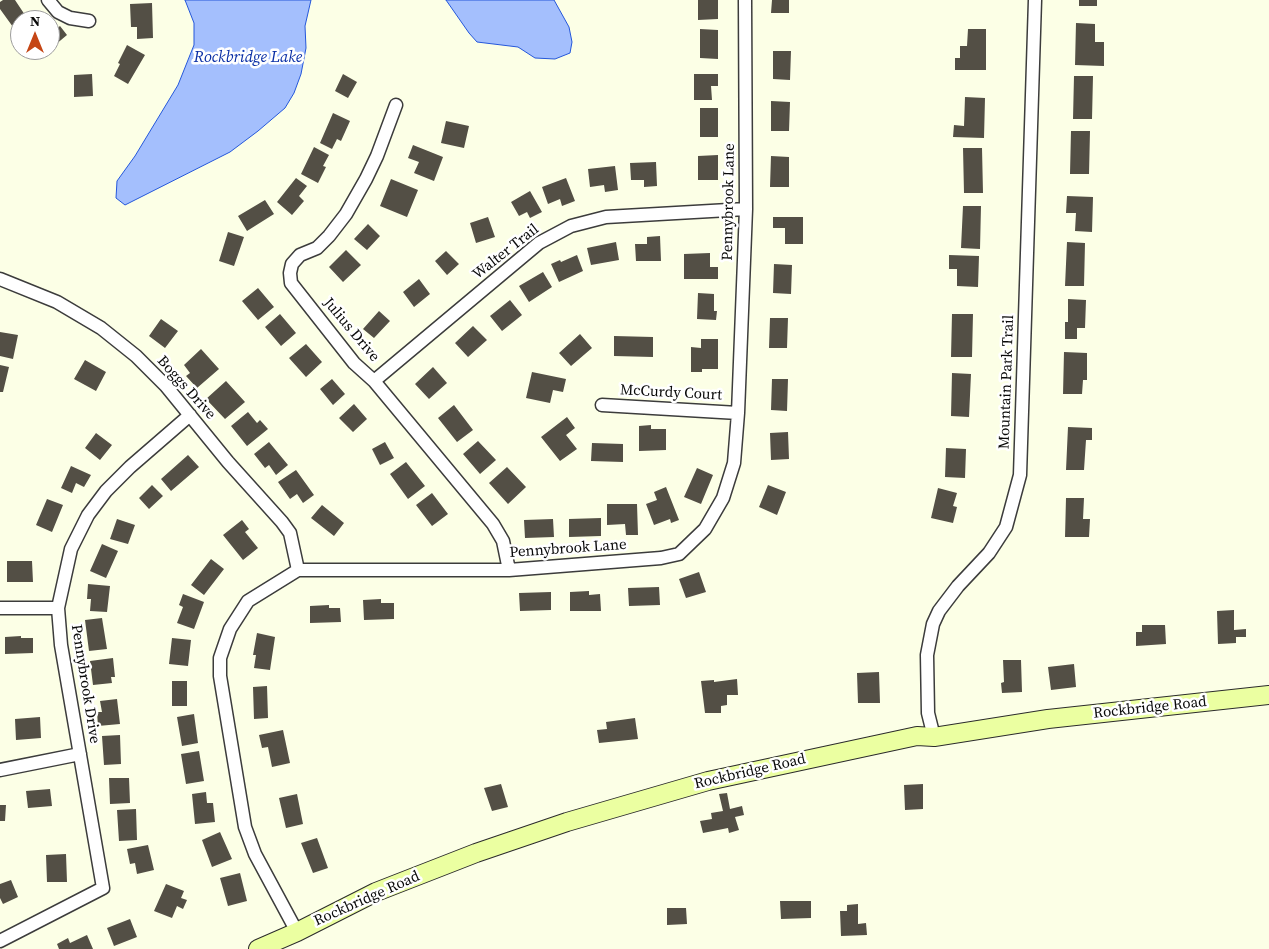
<!DOCTYPE html>
<html>
<head>
<meta charset="utf-8">
<style>
  body { margin:0 }
  #map { position:relative; width:1269px; height:949px; overflow:hidden; background:#fcffe6; font-family:"Source Serif 4",serif }
  canvas { display:block }
  .north { position:absolute; left:10px; top:10px; width:50px; height:50px; box-sizing:border-box; background:#fff; border:1px solid #9d9d9d; border-radius:50%; rotate:0deg; font-size:14px; font-weight:700; line-height:20px; text-align:center; color:#090909 }
  .north::after { content:''; display:block; margin:auto; width:18px; height:22px; background:#c54615; clip-path:polygon(50% 0,100% 100%,50% 72%,0 100%) }
</style>
</head>
<body>
<div id="map">
<canvas width="1269" height="949"></canvas>
<div class="north">N</div>
</div>
<script>
const g = document.querySelector('canvas').getContext('2d');
g.lineJoin = 'round';
function fillPath(path, color) { g.fillStyle = color; g.fill(path, 'evenodd'); }
const shape = rows => new Path2D(rows.map(r => 'M' + r).join(''));
function stroke(path, color, width, dash) { g.strokeStyle = color; g.lineWidth = width; g.lineCap = dash ? 'butt' : 'round'; g.setLineDash(dash || []); g.stroke(path); }
function label(font, color, halo, rows, align = 'center') {
  g.font = font + ' "Source Serif 4",serif'; g.lineWidth = 5; g.setLineDash([]); g.textBaseline = 'middle'; g.strokeStyle = halo; g.fillStyle = color; for (const [text, x, y, turn = 0] of rows) {
    g.save(); g.translate(x, y); g.rotate((+turn || 0) * Math.PI / 180); g.textAlign = isNaN(turn) ? turn : align; if (halo) g.strokeText(text, 0, 0); g.fillText(text, 0, 0); g.restore();
  }
}
const water = shape([
  [185,0,311,0,305,26,306,48,301,74,294,93,285,108,258,131,230,152,125,205,116,198,117,181,135,156,178,85,194,45,194,23,185,0],
  [446,0,554,0,569,27,572,42,570,53,555,59,535,58,518,47,477,42,469,33,446,0]
]);
fillPath(water, '#a4bffd');
stroke(water, '#2457da', 1);
fillPath(shape([
  [3,0,15,0,27,18,20,20,20,23,13,27,0,9,0,2],
  [698,0,718,0,718,19,698,20],
  [772,0,789,0,789,13,771,13],
  [1079,0,1097,0,1097,6,1079,6],
  [152,3,153,38,137,39,137,27,131,27,130,4],
  [1076,23,1095,24,1095,42,1104,42,1104,66,1075,65],
  [60,26,67,35,55,45,50,39,50,34],
  [700,29,718,30,718,59,700,58],
  [968,29,986,29,986,70,955,70,955,58,960,58,960,46,967,46],
  [127,45,145,55,128,84,114,76,120,64,118,63],
  [773,51,791,51,790,80,773,79],
  [92,74,93,96,74,97,74,75],
  [343,74,357,82,348,98,335,91],
  [694,74,718,74,718,86,711,86,712,100,694,100],
  [1074,76,1093,76,1092,119,1073,119],
  [965,97,985,98,984,138,953,137,954,125,964,126],
  [771,101,790,102,789,131,771,131],
  [700,108,718,108,718,137,700,137],
  [333,113,350,121,341,141,337,139,332,149,320,143],
  [446,121,469,126,464,148,441,143],
  [1071,131,1090,131,1089,174,1070,174],
  [413,145,443,157,434,181,414,173,419,162,408,158],
  [314,147,329,155,323,166,326,167,318,183,301,174],
  [963,148,982,148,983,193,964,193],
  [718,155,718,180,698,180,698,156],
  [771,156,789,157,789,187,770,187],
  [656,162,657,186,644,187,644,180,631,180,630,163],
  [615,166,618,190,605,192,604,185,590,187,588,169],
  [296,178,307,186,299,196,304,201,292,215,277,202],
  [566,178,575,201,562,206,560,199,548,204,542,187],
  [391,179,418,190,407,217,380,206],
  [530,191,542,212,530,218,527,212,519,216,511,202],
  [1067,196,1093,197,1092,232,1075,231,1076,213,1066,213],
  [265,200,274,214,247,231,238,216],
  [963,206,981,206,980,249,961,248],
  [488,217,495,237,476,243,470,223],
  [773,217,803,217,803,244,785,244,785,228,773,228],
  [368,224,380,236,367,250,354,239],
  [228,232,244,237,234,266,219,261],
  [660,236,661,261,636,261,635,244,647,244,647,237],
  [616,242,619,260,591,265,587,248],
  [1067,242,1085,243,1084,286,1065,286],
  [346,250,361,265,343,282,329,267],
  [446,251,459,264,447,275,435,261],
  [710,253,710,267,718,267,718,279,684,279,684,254],
  [577,255,583,271,559,282,551,264,560,260,561,262],
  [949,255,979,256,978,287,957,286,957,269,949,269],
  [774,264,792,265,791,294,773,293],
  [543,272,552,287,529,302,519,286],
  [419,279,430,294,414,307,403,292],
  [258,288,274,307,258,320,242,301],
  [698,293,714,294,714,311,717,311,716,320,697,319],
  [1068,299,1086,300,1085,328,1077,328,1077,339,1065,339,1065,322,1068,322],
  [510,300,522,315,502,331,490,316],
  [379,311,390,321,374,338,363,329],
  [280,314,296,333,281,346,265,327],
  [952,314,973,314,972,357,951,357],
  [770,318,788,318,787,348,769,348],
  [161,319,178,331,165,348,149,336],
  [473,326,487,340,468,357,455,343],
  [0,332,18,335,13,359,0,356],
  [580,334,592,348,571,366,559,353],
  [614,336,653,337,653,357,614,356],
  [701,339,718,339,718,369,702,369,702,372,691,372,691,347,701,348],
  [306,344,322,362,306,377,289,358],
  [201,349,219,369,197,388,186,376,190,373,184,365],
  [1064,352,1087,353,1087,380,1083,380,1082,394,1063,394],
  [85,360,106,372,96,391,74,379],
  [0,365,9,367,3,392,0,392],
  [433,367,447,383,429,399,415,384],
  [532,372,566,379,563,392,553,390,550,403,526,398],
  [952,373,971,374,969,417,951,416],
  [332,379,345,394,333,405,320,389],
  [772,379,788,379,787,411,771,410],
  [226,381,245,402,225,419,206,399],
  [354,404,367,419,353,432,339,418],
  [454,405,473,430,457,442,438,418],
  [248,412,257,423,260,420,268,429,247,446,231,426],
  [567,417,575,428,566,435,577,449,560,461,541,437],
  [651,425,651,429,666,429,666,450,639,451,639,426],
  [1068,427,1092,428,1092,440,1086,440,1084,470,1066,470],
  [788,432,789,459,771,460,770,433],
  [96,433,112,445,100,460,85,448],
  [478,441,496,460,480,474,463,454],
  [269,442,288,465,276,475,269,465,265,468,254,454],
  [385,442,394,458,380,465,372,449],
  [592,443,623,444,623,462,591,461],
  [946,448,966,449,965,478,945,477],
  [188,455,199,467,171,491,161,479],
  [406,462,425,486,408,499,390,474],
  [71,466,91,475,84,487,76,483,72,493,61,488],
  [507,467,526,487,508,504,489,483],
  [697,468,713,475,701,504,684,497],
  [296,470,314,495,303,503,297,494,290,499,278,482],
  [152,485,163,496,149,509,139,498],
  [768,485,786,492,777,515,759,507],
  [666,487,679,520,671,523,670,519,654,525,646,504,657,500,654,492],
  [938,488,957,493,953,506,957,507,953,523,931,518],
  [432,493,448,514,432,526,416,505],
  [1066,498,1084,498,1083,519,1090,519,1089,537,1065,537],
  [47,499,63,505,52,532,36,525],
  [607,504,637,504,638,535,626,535,625,524,607,525],
  [322,505,344,523,334,536,311,518],
  [601,518,601,536,569,537,569,519],
  [117,519,135,525,128,544,110,539],
  [553,519,554,537,525,538,524,520],
  [242,520,249,529,245,532,258,548,243,560,223,535],
  [102,544,118,551,106,578,90,571],
  [211,559,224,569,204,595,191,585],
  [7,561,32,561,33,582,7,582],
  [699,572,706,592,686,598,679,579],
  [88,584,110,586,107,612,90,611,91,599,87,599],
  [659,587,660,605,629,606,628,588],
  [589,591,589,595,600,594,601,611,570,611,570,592],
  [551,592,551,610,520,611,519,593],
  [183,594,204,602,194,629,177,623,183,607,179,605],
  [381,599,381,603,394,603,394,619,364,620,363,600],
  [329,605,329,608,340,608,341,622,310,623,310,606],
  [1234,610,1234,630,1246,629,1246,637,1236,637,1236,643,1218,644,1217,611],
  [102,618,107,649,89,651,85,620],
  [1142,625,1165,625,1166,644,1136,646,1136,632,1142,632],
  [257,633,275,637,270,670,254,668,256,655,253,655],
  [21,636,21,638,33,638,33,653,5,654,5,637],
  [172,638,191,640,188,666,169,664],
  [113,658,115,677,111,677,112,683,93,685,90,661],
  [1003,660,1021,660,1022,692,1002,693,1001,683,1004,682],
  [1074,664,1076,687,1051,690,1048,667],
  [879,672,880,703,858,703,857,673],
  [737,679,738,695,727,695,727,705,721,706,721,713,705,713,701,681,714,680,714,682],
  [172,681,187,681,187,706,172,706],
  [267,686,268,718,254,719,253,687],
  [117,699,120,724,98,726,97,712,102,712,100,701],
  [194,714,198,743,182,746,177,717],
  [40,717,41,738,16,740,15,719],
  [635,718,638,739,599,743,597,730,607,729,606,722],
  [283,730,290,763,272,767,268,747,262,748,259,735],
  [120,735,121,764,104,765,102,736],
  [199,751,204,781,186,784,181,754],
  [109,778,129,778,130,803,110,804],
  [501,784,508,807,492,811,484,788],
  [923,784,923,809,905,810,904,785],
  [50,789,52,806,28,808,26,791],
  [206,792,207,803,213,803,215,822,195,824,192,794],
  [727,793,730,809,742,806,744,815,735,817,739,830,729,833,728,828,703,833,700,821,712,819,711,813,723,811,719,794],
  [297,794,303,824,286,828,279,798],
  [0,805,6,805,5,821,0,821],
  [136,809,137,840,119,841,117,810],
  [220,832,232,859,212,867,202,840],
  [317,838,328,868,313,873,301,843],
  [148,845,154,870,137,874,135,863,130,864,127,849],
  [66,854,67,882,47,882,46,855],
  [240,873,247,901,228,906,220,878],
  [11,880,18,897,3,904,0,898,0,884],
  [166,884,184,891,181,898,187,900,183,909,177,906,172,918,154,911],
  [780,901,811,901,811,918,781,919],
  [858,904,858,924,866,923,867,935,841,936,840,911,847,911,847,905],
  [667,908,686,908,687,924,667,925],
  [130,919,137,937,114,946,107,928],
  [87,935,93,949,59,949,57,944,68,938,70,943]
]), '#534f45');
const minor = shape([
  [48,0,58,12,70,18,89,21],
  [396,105,377,156,366,179,346,214,329,236,317,248,300,255,292,264,290,273,291,283,354,363,374,381,493,524,503,541,509,570],
  [0,279,57,302,101,328,136,356,166,386,228,462,282,522,290,533,298,570],
  [374,381,539,243,571,226,606,217,746,209],
  [602,405,738,413],
  [0,608,58,608],
  [934,737,928,713,927,655,933,624,939,611,958,586,989,553,1006,527,1020,475,1035,0],
  [0,770,80,754],
  [297,932,255,854,245,827,220,676,220,658,230,629,248,601,298,570,509,570,661,558,679,554,705,529,723,498,734,463,738,413,746,209,745,0],
  [0,941,103,888,61,645,58,608,71,549,88,515,106,491,130,467,190,415]
]);
const secondary = shape([
  [258,949,297,932,376,892,476,853,567,822,708,781,917,736,934,737,1048,719,1269,695]
]);
stroke(minor, '#3c3c3c', 15);
stroke(secondary, '#2b2b2b', 20);
stroke(minor, '#fff', 12);
stroke(secondary, '#ebffa1', 18);
label('15px', '#090909', '#fff', [
  ["Pennybrook Lane",729,202,-89],
  ["Walter Trail",506,252,-38],
  ["Julius Drive",351,330,50],
  ["Mountain Park Trail",1007,382,-88],
  ["Boggs Drive",186,388,48],
  ["McCurdy Court",671,393,3],
  ["Pennybrook Lane",568,549,-4],
  ["Pennybrook Drive",85,684,81],
  ["Rockbridge Road",1150,708,-6],
  ["Rockbridge Road",750,772,-13],
  ["Rockbridge Road",367,899,-24]
]);
label('italic 16px', '#092ea5', '#fff', [
  ["Rockbridge Lake",248,58]
]);
</script>
</body>
</html>
